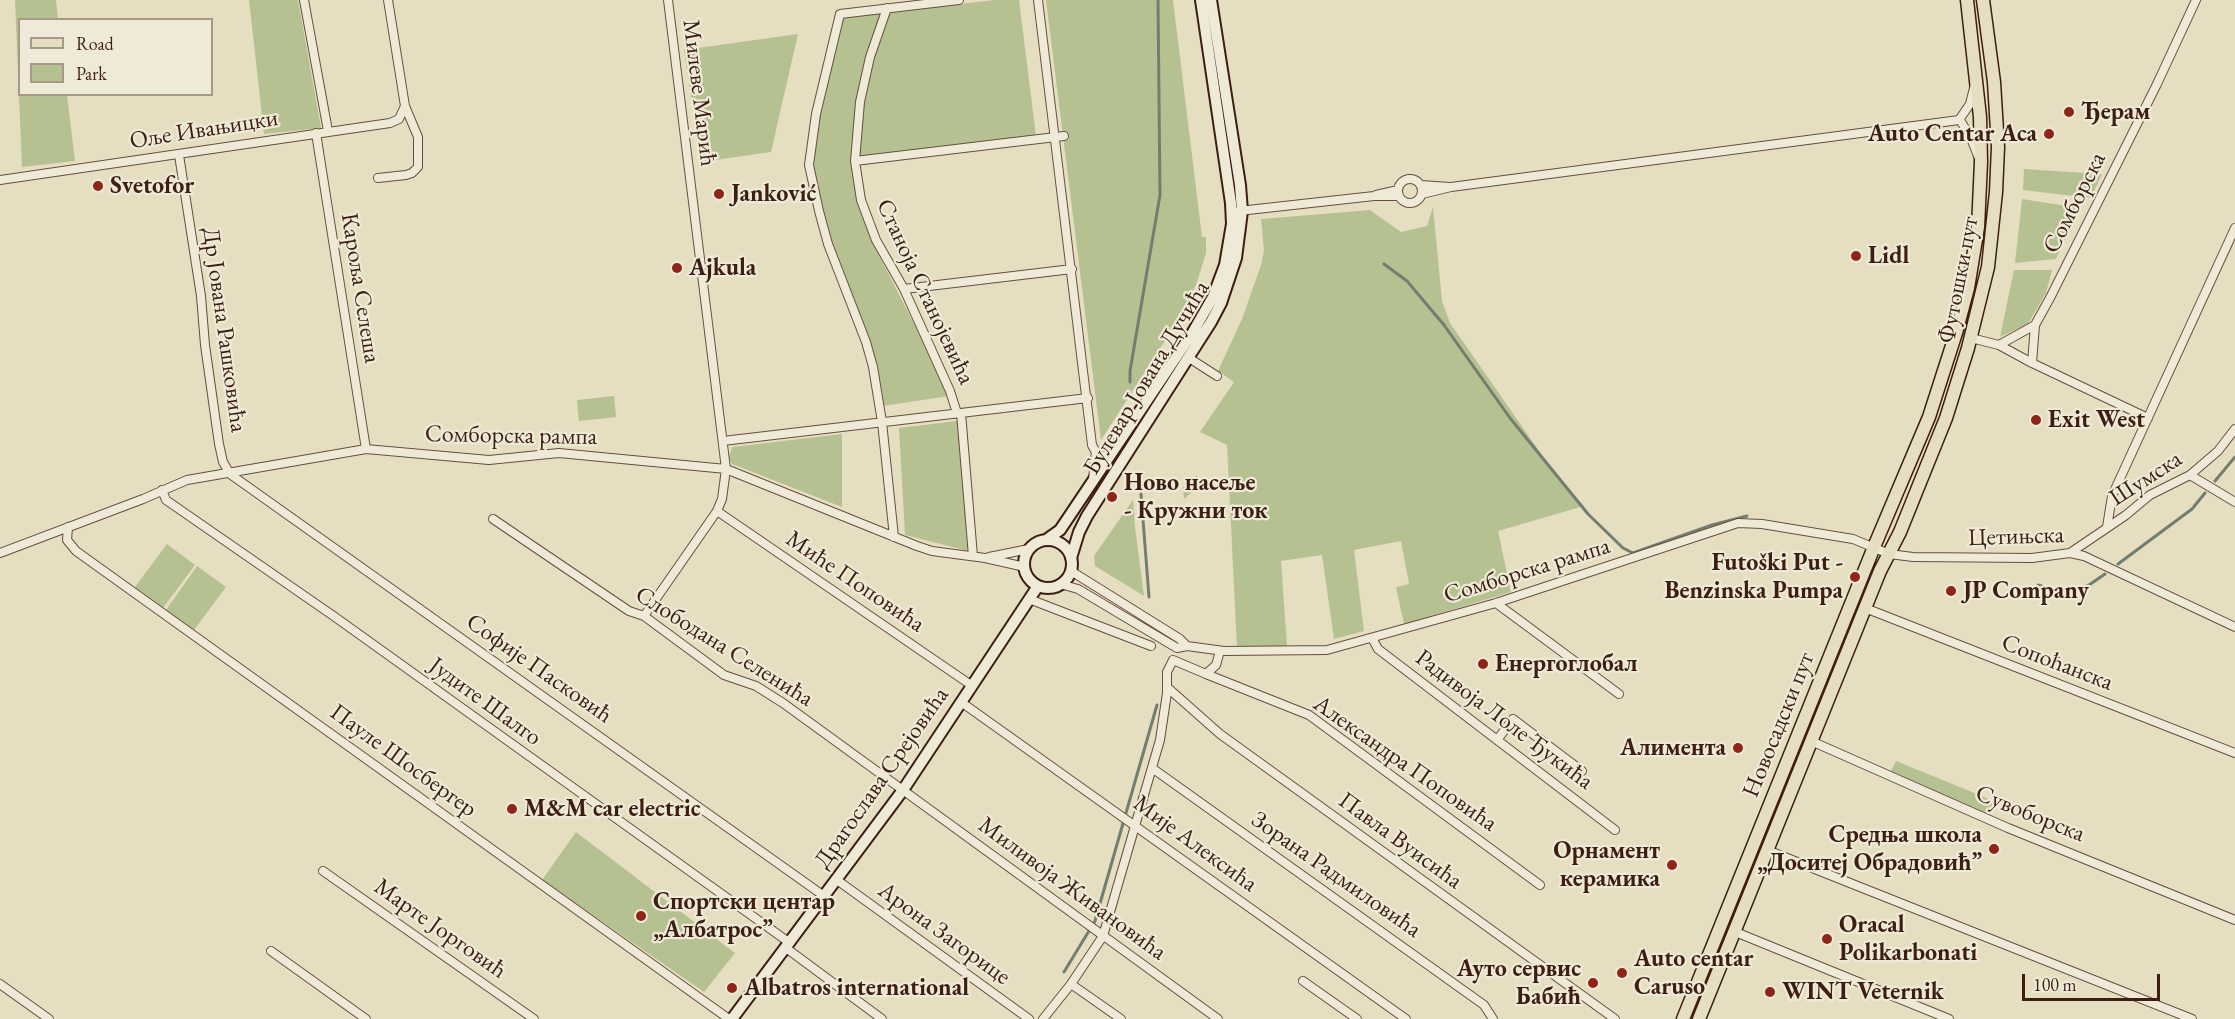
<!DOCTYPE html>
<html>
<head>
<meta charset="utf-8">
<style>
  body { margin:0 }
  #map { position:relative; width:2235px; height:1019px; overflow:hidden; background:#e6dec1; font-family:"EB Garamond",serif }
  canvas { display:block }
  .legend { position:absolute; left:18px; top:18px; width:195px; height:78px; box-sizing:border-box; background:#efead7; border:2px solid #a89888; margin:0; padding:8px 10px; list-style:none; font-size:18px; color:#3d1e12 }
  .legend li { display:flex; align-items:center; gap:12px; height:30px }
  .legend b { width:30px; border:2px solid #a89888 }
  .scale { position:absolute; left:2022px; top:974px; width:138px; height:27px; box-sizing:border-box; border:3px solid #3d1e12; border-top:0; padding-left:8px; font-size:18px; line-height:21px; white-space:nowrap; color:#3d1e12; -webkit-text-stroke:4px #efead7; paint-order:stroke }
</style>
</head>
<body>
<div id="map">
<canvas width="2235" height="1019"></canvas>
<ul class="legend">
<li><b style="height:8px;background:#e6dec1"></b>Road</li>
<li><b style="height:16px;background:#b6c192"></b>Park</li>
</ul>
<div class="scale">100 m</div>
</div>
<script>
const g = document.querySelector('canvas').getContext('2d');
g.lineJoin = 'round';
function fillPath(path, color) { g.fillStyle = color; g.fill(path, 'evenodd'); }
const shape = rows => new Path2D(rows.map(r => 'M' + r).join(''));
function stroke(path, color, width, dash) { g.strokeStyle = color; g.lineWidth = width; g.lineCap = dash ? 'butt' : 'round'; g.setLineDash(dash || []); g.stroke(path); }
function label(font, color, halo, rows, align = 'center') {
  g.font = font + ' "EB Garamond",serif'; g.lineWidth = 4.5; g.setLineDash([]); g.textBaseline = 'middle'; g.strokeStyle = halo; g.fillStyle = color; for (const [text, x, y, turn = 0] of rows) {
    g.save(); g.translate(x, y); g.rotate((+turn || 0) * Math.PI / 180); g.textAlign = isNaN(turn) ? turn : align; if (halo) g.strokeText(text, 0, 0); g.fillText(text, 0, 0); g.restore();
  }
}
fillPath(shape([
  [15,0,56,0,58,19,20,20,20,94,67,95,75,161,22,167],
  [249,0,298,0,321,128,264,134],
  [995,0,1019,0,1036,136,859,157,864,102,874,58,890,12],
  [1046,0,1173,0,1202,237,1206,237,1206,253,1196,285,1179,319,1101,440],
  [882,13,866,56,856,101,851,158,857,202,872,242,926,347,949,396,883,406,821,209,813,168,820,116,843,17],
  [798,34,771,152,701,162,684,50],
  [2024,169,2102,174,2091,198,2023,190],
  [2022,199,2080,208,2056,259,2015,263],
  [1433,207,1442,301,1450,323,1560,481,1584,506,1498,531,1511,592,1404,624,1396,587,1409,584,1401,541,1354,550,1364,631,1334,639,1322,555,1281,561,1287,646,1237,647,1227,445,1200,432,1234,382,1218,371,1242,319,1261,265,1264,250,1261,219,1370,210,1401,232,1427,226],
  [2014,270,2052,270,2046,293,2028,324,2000,337],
  [614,396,616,417,579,421,577,400],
  [957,421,967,531,969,551,905,535,899,428],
  [842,434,842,507,732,464,729,458,732,447],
  [1197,475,1199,486,1184,499,1183,487],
  [1133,500,1135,527,1144,596,1095,566,1094,556],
  [167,544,195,565,163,608,135,587],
  [197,566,226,587,194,630,166,610],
  [1896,761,1989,799,1996,803,1995,810,1990,814,1986,815,1890,773],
  [576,832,735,953,704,992,542,880]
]), '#b6c192');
stroke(shape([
  [1384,264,1407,281,1444,325,1510,418,1588,514,1623,548,1633,553,1712,525,1747,516],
  [1130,382,1130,371,1160,195,1158,0],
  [2215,481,2235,457],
  [1141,494,1149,597],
  [2118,564,2192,509,2205,493],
  [2038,585,2066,594,2089,585,2105,574],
  [1064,972,1095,921,1157,705]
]), '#737d70', 3);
const street = shape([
  [304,0,328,131],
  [1038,0,1092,445,1098,456,1110,455],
  [887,8,870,57,860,102,855,161,861,200,876,240,904,289,950,391,957,413],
  [1960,120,1971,138,1978,156],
  [316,133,366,449],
  [179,155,201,296,205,345,219,444,223,462,230,474,824,896],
  [855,161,1064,136],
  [378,178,406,175,412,173,418,167,418,137,405,106,388,0],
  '1398 191a12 12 0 1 1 24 0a12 12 0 1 1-24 0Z',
  [0,180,390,123,399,119,405,106],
  [1421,185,1450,187],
  [1422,194,1451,187,1959,120,1970,104,1974,88],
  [1376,195,1398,190],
  [1239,211,1374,196,1399,196],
  [904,289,1072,269],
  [1971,338,1999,345,2032,363,2148,418],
  [1999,345,2035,325,2051,296,2157,84,2196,0],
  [1189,358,1217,376],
  [2032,363,2035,325],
  [961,413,973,556],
  [723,441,1088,398],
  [2190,475,2235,502],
  [1093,479,1096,451],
  [162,490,166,500,335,617,790,943],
  [717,511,971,685],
  [493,519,629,611,644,616,724,675,756,686,783,703,1218,1019],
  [68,527,67,540,76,551,729,1019],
  [2107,527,2112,496,2235,228],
  [894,537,882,422,873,367,866,342,828,244,819,211,809,165,816,114,840,14,959,0],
  [0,553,143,499,187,480,366,449,489,460,559,453,726,469,917,546,932,551,985,558,1025,567],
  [2070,553,2126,515,2150,495,2190,475,2218,451,2235,429],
  [989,557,1029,549],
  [1071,571,1180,639,1187,646],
  [1060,584,1078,589,1177,648,1187,646,1224,651,1327,650,1496,603,1738,523,1762,524,1853,539,1889,554,1913,557,2032,558,2070,553,2084,556,2235,627],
  [1029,599,1151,646],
  [1496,603,1619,694],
  [1865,608,2235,753],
  [644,616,717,511,722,499,726,469,668,0],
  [1372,638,1378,649,1615,830],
  [1206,674,1309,715,1540,885],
  [1168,688,1220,734,1615,1019],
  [961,702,1406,1019],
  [1497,740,1513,719,1582,771],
  [1811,741,2008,828,2235,920],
  [1152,768,1484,1005,1493,1019],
  [1767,850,2192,1019],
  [323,871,534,1019],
  [837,880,1029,1019],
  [1733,931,1949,1019],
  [786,948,882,1019],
  [271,951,366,1019],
  [1303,981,1357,1019],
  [0,984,49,1019],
  [1071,984,1121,1019],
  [1043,1019,1071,984,1103,936,1160,740,1167,693,1167,672,1173,660,1206,674,1216,665,1220,651]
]);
const secondary = shape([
  [1046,540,1060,530,1193,332,1213,297,1225,265,1232,224,1231,203,1201,0],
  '1024 564a24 24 0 1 1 48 0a24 24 0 1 1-48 0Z',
  [1071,558,1079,532,1087,516,1211,322,1221,303,1236,258,1242,211,1240,185,1211,0],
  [732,1019,903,790,1038,586]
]);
const primary = shape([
  [1683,1019,1874,547,1929,417,1956,333,1968,288,1978,227,1981,162,1980,117,1967,0],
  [1699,1019,1880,571,1900,532,1946,418,1968,348,1988,267,1996,192,1998,147,1994,82,1983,0]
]);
stroke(street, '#674e3e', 10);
stroke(secondary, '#3d1e12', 14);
stroke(primary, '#3d1e12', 15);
stroke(street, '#efead7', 8);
stroke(secondary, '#efead7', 10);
stroke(primary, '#e6dec1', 12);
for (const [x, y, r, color] of [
  [2069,112,6,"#8f2418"],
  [2049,134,6,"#8f2418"],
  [98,186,6,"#8f2418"],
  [719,194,6,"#8f2418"],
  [1856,256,6,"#8f2418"],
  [677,268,6,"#8f2418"],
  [2036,420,6,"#8f2418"],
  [1112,497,6,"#8f2418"],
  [1855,577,6,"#8f2418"],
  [1951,591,6,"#8f2418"],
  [1483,664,6,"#8f2418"],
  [1738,748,6,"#8f2418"],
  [512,809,6,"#8f2418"],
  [1994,849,6,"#8f2418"],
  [1672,865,6,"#8f2418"],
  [641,916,6,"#8f2418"],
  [1827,939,6,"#8f2418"],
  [1622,973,6,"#8f2418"],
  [1593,983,6,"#8f2418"],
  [732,988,6,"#8f2418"],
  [1770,992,6,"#8f2418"]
]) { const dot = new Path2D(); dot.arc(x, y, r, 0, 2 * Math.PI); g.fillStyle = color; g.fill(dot); stroke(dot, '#efead7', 2); }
label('24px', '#3d1e12', '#efead7', [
  ["Милеве Марић",699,93,83],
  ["Оље Ивањицки",204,130,-9],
  ["Сомборска",2075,203,-63],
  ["Футошки пут",1959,280,-79],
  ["Кароља Селеша",360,288,81],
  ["Станоја Станојевића",925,292,65],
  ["Др Јована Рашковића",224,330,82],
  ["Булевар Јована Дучића",1147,378,-59],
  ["Сомборска рампа",511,436,1],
  ["Шумска",2146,479,-33],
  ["Цетињска",2016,537,-2],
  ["Сомборска рампа",1527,571,-17],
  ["Миће Поповића",855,582,34],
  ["Слободана Селенића",724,647,32],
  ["Сопоћанска",2057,663,21],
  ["Софије Пасковић",539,669,35],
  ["Јудите Шалго",485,702,36],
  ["Радивоја Лоле Ђукића",1504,720,37],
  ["Новосадски пут",1779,725,-68],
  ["Пауле Шосбергер",403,761,36],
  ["Александра Поповића",1405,764,35],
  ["Драгослава Срејовића",882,778,-55],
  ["Сувоборска",2030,814,22],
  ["Павла Вуисића",1400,841,36],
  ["Мије Алексића",1195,844,36],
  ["Зорана Радмиловића",1336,875,35],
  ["Миливоја Живановића",1072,889,36],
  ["Марте Јорговић",440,929,35],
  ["Арона Загорице",944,934,36]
]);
label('bold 24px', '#3d1e12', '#efead7', [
  ["Ђерам",2081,112],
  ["Auto Centar Aca",2037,134,"right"],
  ["Svetofor",110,186],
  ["Janković",731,194],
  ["Lidl",1868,256],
  ["Ajkula",689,268],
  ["Exit West",2048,420],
  ["Ново насеље",1124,483],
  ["- Кружни ток",1124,511],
  ["Futoški Put -",1843,563,"right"],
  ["Benzinska Pumpa",1843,591,"right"],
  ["JP Company",1963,591],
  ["Енергоглобал",1495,664],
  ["Алимента",1726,748,"right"],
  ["M&M car electric",524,809],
  ["Средња школа",1982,835,"right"],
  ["„Доситеј Обрадовић”",1982,863,"right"],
  ["Орнамент",1660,851,"right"],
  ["керамика",1660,879,"right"],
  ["Спортски центар",653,902],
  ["„Албатрос”",653,930],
  ["Oracal",1839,925],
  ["Polikarbonati",1839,953],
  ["Auto centar",1634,959],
  ["Caruso",1634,987],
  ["Ауто сервис",1581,969,"right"],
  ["Бабић",1581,997,"right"],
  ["Albatros international",744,988],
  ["WINT Veternik",1782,992]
], 'left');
</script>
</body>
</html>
